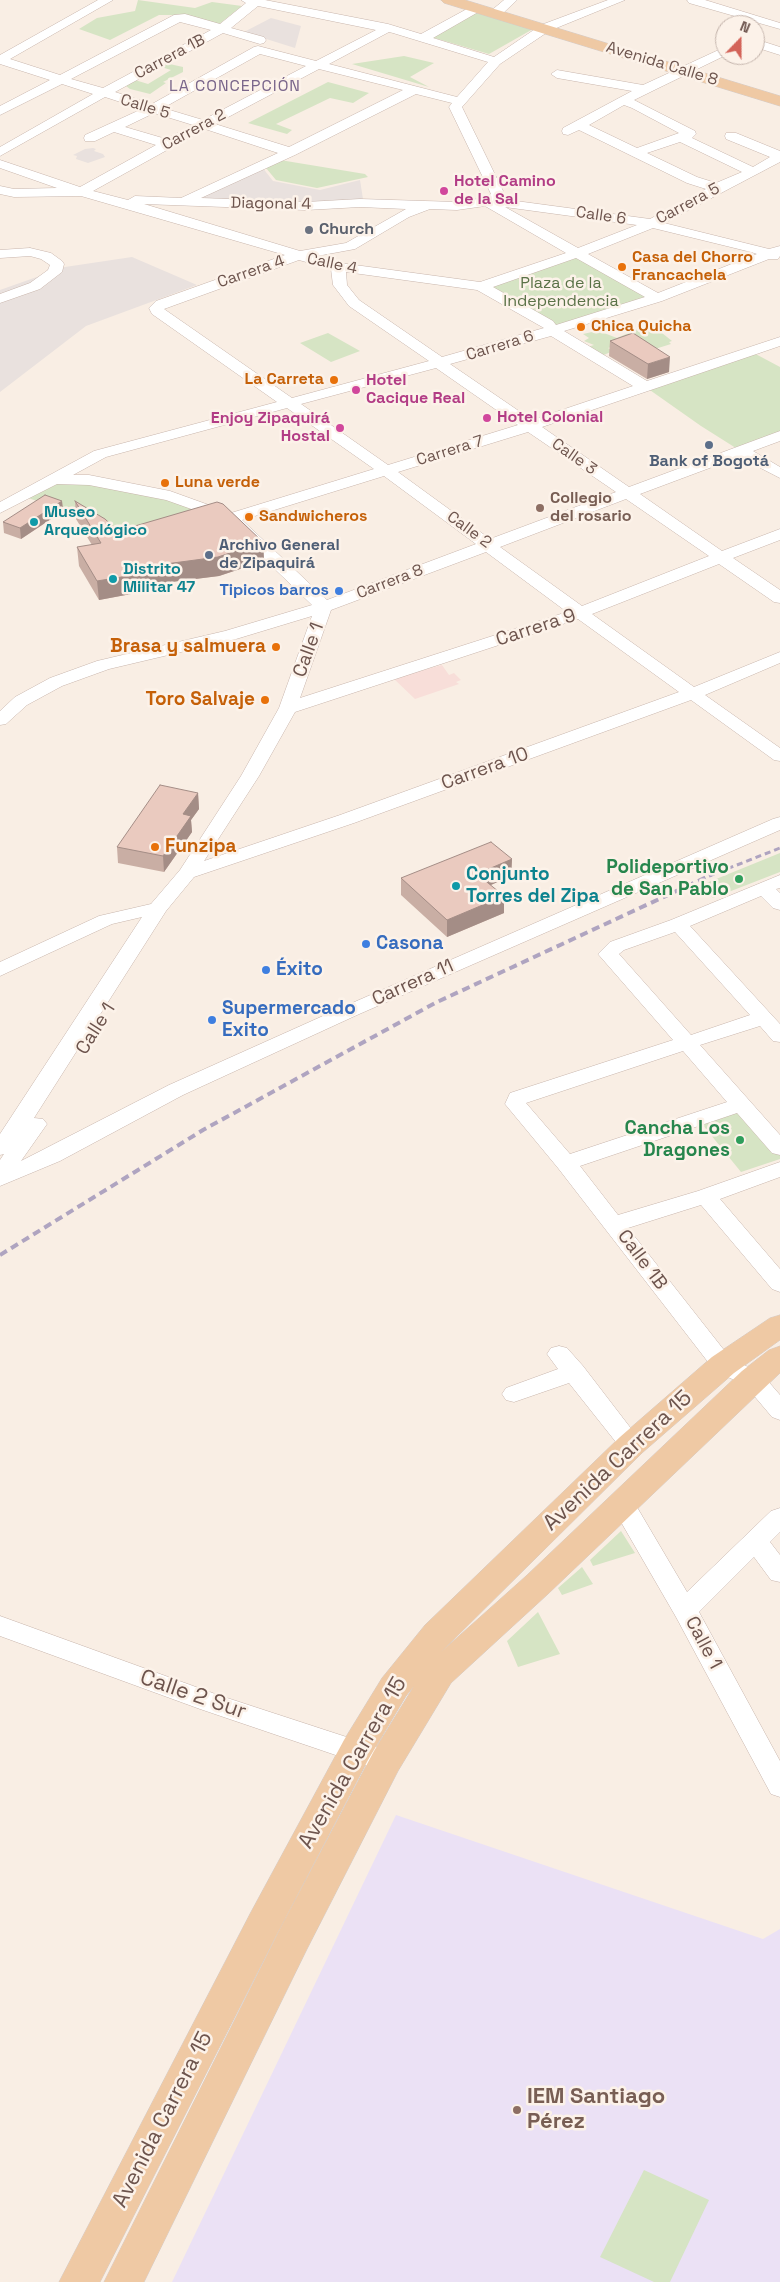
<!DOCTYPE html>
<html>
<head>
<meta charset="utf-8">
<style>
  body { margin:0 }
  #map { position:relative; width:780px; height:2282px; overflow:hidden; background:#f9eee4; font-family:"Space Grotesk",sans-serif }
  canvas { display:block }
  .north { position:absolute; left:715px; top:15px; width:50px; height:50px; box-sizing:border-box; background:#fcf2e9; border:1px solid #c3b3ab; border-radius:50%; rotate:22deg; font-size:14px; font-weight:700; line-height:20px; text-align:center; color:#6d544d }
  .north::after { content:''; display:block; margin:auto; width:18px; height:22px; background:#d36358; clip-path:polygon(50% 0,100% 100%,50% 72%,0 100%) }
</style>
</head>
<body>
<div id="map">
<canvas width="780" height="2282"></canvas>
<div class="north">N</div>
</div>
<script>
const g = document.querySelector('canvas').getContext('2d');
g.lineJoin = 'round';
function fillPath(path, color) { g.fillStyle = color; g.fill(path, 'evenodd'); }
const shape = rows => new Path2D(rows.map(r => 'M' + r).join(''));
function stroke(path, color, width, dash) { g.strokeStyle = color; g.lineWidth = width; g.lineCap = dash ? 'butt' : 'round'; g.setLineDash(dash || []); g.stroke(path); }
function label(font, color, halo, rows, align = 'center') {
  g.font = font + ' "Space Grotesk",sans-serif'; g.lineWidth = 5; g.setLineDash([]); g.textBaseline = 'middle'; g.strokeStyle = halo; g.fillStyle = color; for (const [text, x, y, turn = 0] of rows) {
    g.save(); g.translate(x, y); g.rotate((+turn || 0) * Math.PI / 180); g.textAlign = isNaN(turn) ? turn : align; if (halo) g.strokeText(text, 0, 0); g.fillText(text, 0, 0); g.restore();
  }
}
fillPath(shape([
  [442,665,449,675,454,673,461,680,456,682,459,684,415,699,393,678]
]), '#f8ded9');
fillPath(shape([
  [271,18,301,26,295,48,244,32],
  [93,148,96,149,94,151,103,154,105,157,88,163,76,159,77,156,73,155,85,149],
  [262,167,273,181,320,190,360,180,363,199,306,202,194,198],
  [132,257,197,285,86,326,0,392,0,290,65,267]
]), '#e9e1de');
fillPath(shape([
  [396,1815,763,1939,780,1929,780,2282,172,2282]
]), '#ebe1f5');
fillPath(shape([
  [138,0,195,8,212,2,242,6,218,25,186,15,159,15,110,40,79,29,97,18,135,11],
  [476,11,533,29,489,54,431,37],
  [404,56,434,63,410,77,429,87,352,64],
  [165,63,183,67,183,72,163,82,166,83,150,94,130,89,126,86,135,80,148,84,171,70,158,66],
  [328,82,369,93,353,103,330,98,276,124,292,130,287,134,248,123],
  [280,160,365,174,368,177,317,188,276,180,266,168],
  [580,255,651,295,555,327,484,286],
  [645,326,662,333,672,341,669,342,671,344,655,349,617,345,608,348,613,351,599,357,584,348,594,345,584,341,589,338,583,334,610,328,614,329,604,333,617,338],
  [328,333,360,351,331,362,300,343],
  [750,351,780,367,780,436,739,450,701,426,647,388],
  [86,481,168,498,215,517,121,538,88,518,28,498,57,482],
  [780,853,780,872,713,898,699,886],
  [739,1112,780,1155,780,1159,741,1172,702,1124],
  [621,1531,635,1553,593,1566,590,1560],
  [582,1567,593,1584,562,1595,558,1588],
  [538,1612,560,1654,518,1667,507,1641],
  [644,2170,709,2200,670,2282,654,2282,600,2257]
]), '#d6e4c4');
const minor = shape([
  [98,0,113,0,10,59,60,75,174,15,185,14,220,24,246,3,241,0,265,0,388,24,421,34,476,4,480,5,480,11,433,38,494,57,541,25,608,0,625,0,549,31,500,64,462,107,505,195,501,199,650,219,706,189,687,183,579,130,568,135,563,134,562,131,563,128,632,91,557,78,551,74,557,70,643,85,725,47,726,55,634,100,695,131,696,134,692,138,753,167,770,157,726,139,725,136,726,133,736,133,780,151,780,162,664,223,769,249,780,246,780,256,778,259,769,259,662,301,564,331,647,381,780,337,780,346,542,427,629,487,780,431,780,441,753,451,780,467,780,478,739,457,640,494,722,551,780,529,780,540,733,558,780,590,780,603,774,602,719,564,592,614,694,687,780,652,780,663,705,695,780,748,780,761,774,760,691,700,354,823,194,877,166,911,34,1118,43,1119,47,1124,21,1161,169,1085,343,1007,773,819,780,817,780,830,357,1015,183,1095,60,1161,0,1186,0,1160,4,1154,0,1155,0,1134,142,917,112,924,0,976,0,962,99,916,151,904,180,870,241,776,279,708,312,616,236,639,109,669,62,686,27,705,6,724,0,725,0,711,15,697,50,678,97,661,225,631,312,605,225,521,166,500,89,485,57,484,0,513,0,502,94,451,277,402,152,314,149,308,156,301,285,255,81,196,14,197,0,194,0,186,14,189,57,188,0,168,0,160,80,187,156,145,114,132,95,141,85,141,84,138,85,135,142,109,105,97,0,156,0,147,93,94,62,84,0,115,0,106,50,80,0,64,0,55,98,0],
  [258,6,376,30,316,61,258,46,254,47,152,104,115,92,223,33,260,44,264,43,266,40,264,37,231,28,258,6],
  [180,22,211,30,103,88,71,79,180,22],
  [389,32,393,33,488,62,457,97,329,64,389,32],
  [260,54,306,66,203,120,163,108,260,54],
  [319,69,403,90,289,147,215,124,319,69],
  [416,94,452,103,449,107,491,194,484,198,457,202,360,199,306,202,201,198,295,155,416,94],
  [624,105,632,108,679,133,637,148,589,125,624,105],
  [154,113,193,125,166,139,125,127,154,113],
  [205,129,278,153,181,198,135,196,128,200,93,191,205,129],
  [680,142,742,172,716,183,697,177,647,153,680,142],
  [144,204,306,210,360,207,406,209,346,243,300,251,144,204],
  [485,206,566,253,480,282,340,263,317,256,355,249,409,217,430,209,457,210,485,206],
  [505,207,637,225,578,248,505,207],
  [653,228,751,252,757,254,658,293,588,254,653,228],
  [576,258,645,297,556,325,553,321,493,287,576,258],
  [299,260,331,269,333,285,349,306,429,361,292,398,164,309,299,260],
  [346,272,477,290,544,328,442,357,359,300,347,285,346,272],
  [551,336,633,386,532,420,450,364,551,336],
  [436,368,518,425,388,465,301,404,436,368],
  [287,408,374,469,231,513,170,491,89,475,73,475,106,457,287,408],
  [528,432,616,492,490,539,398,472,528,432],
  [384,476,476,544,327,600,242,520,384,476],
  [626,499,709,556,582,606,500,547,626,499],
  [486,552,567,612,300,698,331,610,486,552],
  [578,619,679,692,340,815,204,861,259,776,295,712,578,619],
  [504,0,517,0,500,16,492,16,490,13,492,10,504,0],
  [687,0,705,0,780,23,780,29,689,3,687,0],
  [755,39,780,47,780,55,755,47,755,39],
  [30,248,51,253,62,261,64,264,62,272,40,289,0,303,0,294,30,283,48,270,50,265,41,259,30,256,0,258,0,250,30,248],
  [780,875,780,888,776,889,780,893,780,910,773,908,761,896,690,926,780,1024,780,1042,773,1041,760,1026,700,1045,780,1135,780,1155,772,1153,737,1113,580,1166,618,1215,698,1191,780,1162,780,1177,720,1199,780,1269,780,1292,772,1289,701,1205,628,1228,731,1359,761,1373,780,1395,780,1420,772,1417,745,1385,715,1371,558,1168,505,1104,510,1093,673,1040,598,954,610,942,671,920,780,875],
  [675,932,750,1015,691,1035,619,954,624,950,675,932],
  [683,1051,727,1102,570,1154,526,1103,683,1051],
  [559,1346,567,1348,583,1366,639,1439,643,1445,639,1451,631,1454,623,1451,569,1383,514,1402,506,1400,502,1394,506,1388,558,1369,547,1354,551,1348,559,1346],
  [622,1494,631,1497,687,1592,771,1511,780,1508,780,1532,770,1542,780,1555,780,1582,771,1580,754,1557,699,1612,780,1761,780,1797,771,1794,676,1617,610,1503,613,1497,622,1494],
  [0,1616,218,1695,377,1747,381,1755,377,1763,368,1766,200,1709,0,1636,0,1616]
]);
const major = shape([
  [441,0,465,0,780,96,780,106,444,3,441,0],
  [780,1315,780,1340,734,1373,642,1453,441,1652,526,1576,742,1371,769,1350,780,1346,780,1373,548,1594,451,1683,398,1771,307,1949,144,2282,104,2282,281,1927,374,1751,414,1686,406,1696,368,1760,277,1934,100,2282,59,2282,251,1912,344,1740,382,1678,425,1625,620,1437,712,1357,770,1318,780,1315]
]);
stroke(minor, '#c8b5ac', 1);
stroke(major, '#d3ccca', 1);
fillPath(minor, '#fff');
fillPath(major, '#efc9a4');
stroke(shape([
  [709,876,780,848]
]), '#afa4c0', 3, [6, 4]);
stroke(shape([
  [0,1255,203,1130,435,1003,711,875]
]), '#afa4c0', 4, [8, 5]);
fillPath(shape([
  [610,341,669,372,647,379,609,356],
  [62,501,63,511,21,539,4,533,3,522],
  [75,501,118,531,263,542,264,561,219,576,147,585,147,591,99,600,79,566,77,547,92,545,76,519],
  [198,793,199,809,191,820,192,832,164,872,118,863,117,847],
  [512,859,511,876,491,885,504,913,447,937,401,895,401,878]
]), '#c9aea4');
fillPath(shape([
  [670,357,669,372,647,379,648,364],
  [62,501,63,511,21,539,20,528],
  [263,542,264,561,219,576,147,585,147,591,99,600,97,581,143,567],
  [198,793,199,809,191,820,192,832,164,872,163,856,183,814],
  [512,859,511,876,477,891,477,874],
  [504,896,504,913,447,937,447,920]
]), '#a48d86');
const building = shape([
  [633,333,670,357,648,364,610,341,633,333],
  [45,495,62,501,20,528,3,522,45,495],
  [75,501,105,519,118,531,217,502,223,504,263,542,218,557,143,567,146,573,97,581,77,547,101,543,75,501],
  [160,785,198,793,183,814,191,816,163,856,117,847,160,785],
  [491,842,512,859,477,874,504,896,447,920,401,878,491,842]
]);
fillPath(building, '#eacabf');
stroke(building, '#a48d86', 1);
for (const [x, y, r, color] of [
  [444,191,5,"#d1479c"],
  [309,230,5,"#6b7280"],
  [622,267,5,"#e8710a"],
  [581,327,5,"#e8710a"],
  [334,380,5,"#e8710a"],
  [356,390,5,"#d1479c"],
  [487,418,5,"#d1479c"],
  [340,428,5,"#d1479c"],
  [709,445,5,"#5c6f8a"],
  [165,483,5,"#e8710a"],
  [540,508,5,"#8d6e63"],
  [249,517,5,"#e8710a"],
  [34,522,5,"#0f9aa8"],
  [209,555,5,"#5c6f8a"],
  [113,579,5,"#0f9aa8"],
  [339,591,5,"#3f7fe0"],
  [276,647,5,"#e8710a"],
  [265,700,5,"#e8710a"],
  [155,847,5,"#e8710a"],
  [739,879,5,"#2e9e5b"],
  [456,886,5,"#0f9aa8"],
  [366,944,5,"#3f7fe0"],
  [266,970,5,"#3f7fe0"],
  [212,1020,5,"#3f7fe0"],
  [740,1140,5,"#2e9e5b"],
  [517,2110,5,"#8d6e63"]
]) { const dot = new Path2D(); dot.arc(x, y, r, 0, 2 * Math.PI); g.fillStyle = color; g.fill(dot); stroke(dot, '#fcf2e9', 2); }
label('16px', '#6d544d', '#fcf2e9', [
  ["Carrera 1B",170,57,-28],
  ["Avenida Calle 8",662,64,17],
  ["Calle 5",145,107,17],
  ["Carrera 2",194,130,-28],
  ["Diagonal 4",271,204,1],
  ["Carrera 5",688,204,-28],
  ["Calle 6",601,216,8],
  ["Calle 4",332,264,12],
  ["Carrera 4",251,272,-19],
  ["Carrera 6",500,346,-17],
  ["Carrera 7",450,451,-17],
  ["Calle 3",574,457,35],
  ["Calle 2",469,530,36],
  ["Carrera 8",390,582,-21]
]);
g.letterSpacing = '1px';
label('16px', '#79658a', '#fcf2e9', [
  ["LA CONCEPCIÓN",235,87]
]);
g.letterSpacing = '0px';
label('bold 16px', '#b23c85', '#fcf2e9', [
  ["Hotel Camino",454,182],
  ["de la Sal",454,200],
  ["Hotel",366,381],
  ["Cacique Real",366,399],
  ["Hotel Colonial",497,418],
  ["Enjoy Zipaquirá",330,419,"right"],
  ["Hostal",330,437,"right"]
], 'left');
label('bold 16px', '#5b616d', '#fcf2e9', [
  ["Church",319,230]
], 'left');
label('bold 16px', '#c56008', '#fcf2e9', [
  ["Casa del Chorro",632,258],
  ["Francachela",632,276],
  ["Chica Quicha",591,327],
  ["La Carreta",324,380,"right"],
  ["Luna verde",175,483],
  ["Sandwicheros",259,517]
], 'left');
label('16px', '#5a7247', '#fcf2e9', [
  ["Plaza de la",561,284],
  ["Independencia",561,302]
]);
label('bold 16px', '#4e5e75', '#fcf2e9', [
  ["Bank of Bogotá",709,462],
  ["Archivo General",219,546,"left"],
  ["de Zipaquirá",219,564,"left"]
]);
label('bold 16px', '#785e54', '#fcf2e9', [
  ["Collegio",550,499],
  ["del rosario",550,517]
], 'left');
label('bold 16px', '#0d838f', '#fcf2e9', [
  ["Museo",44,513],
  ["Arqueológico",44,531],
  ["Distrito",123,570],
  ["Militar 47",123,588]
], 'left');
label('bold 16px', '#366cbe', '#fcf2e9', [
  ["Tipicos barros",329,591]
], 'right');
label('19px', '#6d544d', '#fcf2e9', [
  ["Carrera 9",536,628,-18],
  ["Calle 1",309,650,-70],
  ["Carrera 10",485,769,-20],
  ["Carrera 11",413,983,-24],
  ["Calle 1",96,1029,-58],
  ["Calle 1B",642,1260,53],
  ["Calle 1",703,1643,62]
]);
label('bold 19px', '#c56008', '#fcf2e9', [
  ["Brasa y salmuera",266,647],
  ["Toro Salvaje",255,700],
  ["Funzipa",165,847,"left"]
], 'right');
label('bold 19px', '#27864d', '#fcf2e9', [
  ["Polideportivo",729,868],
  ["de San Pablo",729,890],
  ["Cancha Los",730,1129],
  ["Dragones",730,1151]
], 'right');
label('bold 19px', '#0d838f', '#fcf2e9', [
  ["Conjunto",466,875],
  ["Torres del Zipa",466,897]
], 'left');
label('bold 19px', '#366cbe', '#fcf2e9', [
  ["Casona",376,944],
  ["Éxito",276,970],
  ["Supermercado",222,1009],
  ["Exito",222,1031]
], 'left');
label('22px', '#6d544d', '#fcf2e9', [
  ["Avenida Carrera 15",618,1461,-43],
  ["Calle 2 Sur",193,1695,19],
  ["Avenida Carrera 15",353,1763,-60],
  ["Avenida Carrera 15",163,2120,-63]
]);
label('bold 22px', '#785e54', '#fcf2e9', [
  ["IEM Santiago",527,2097],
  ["Pérez",527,2122]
], 'left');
</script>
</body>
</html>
